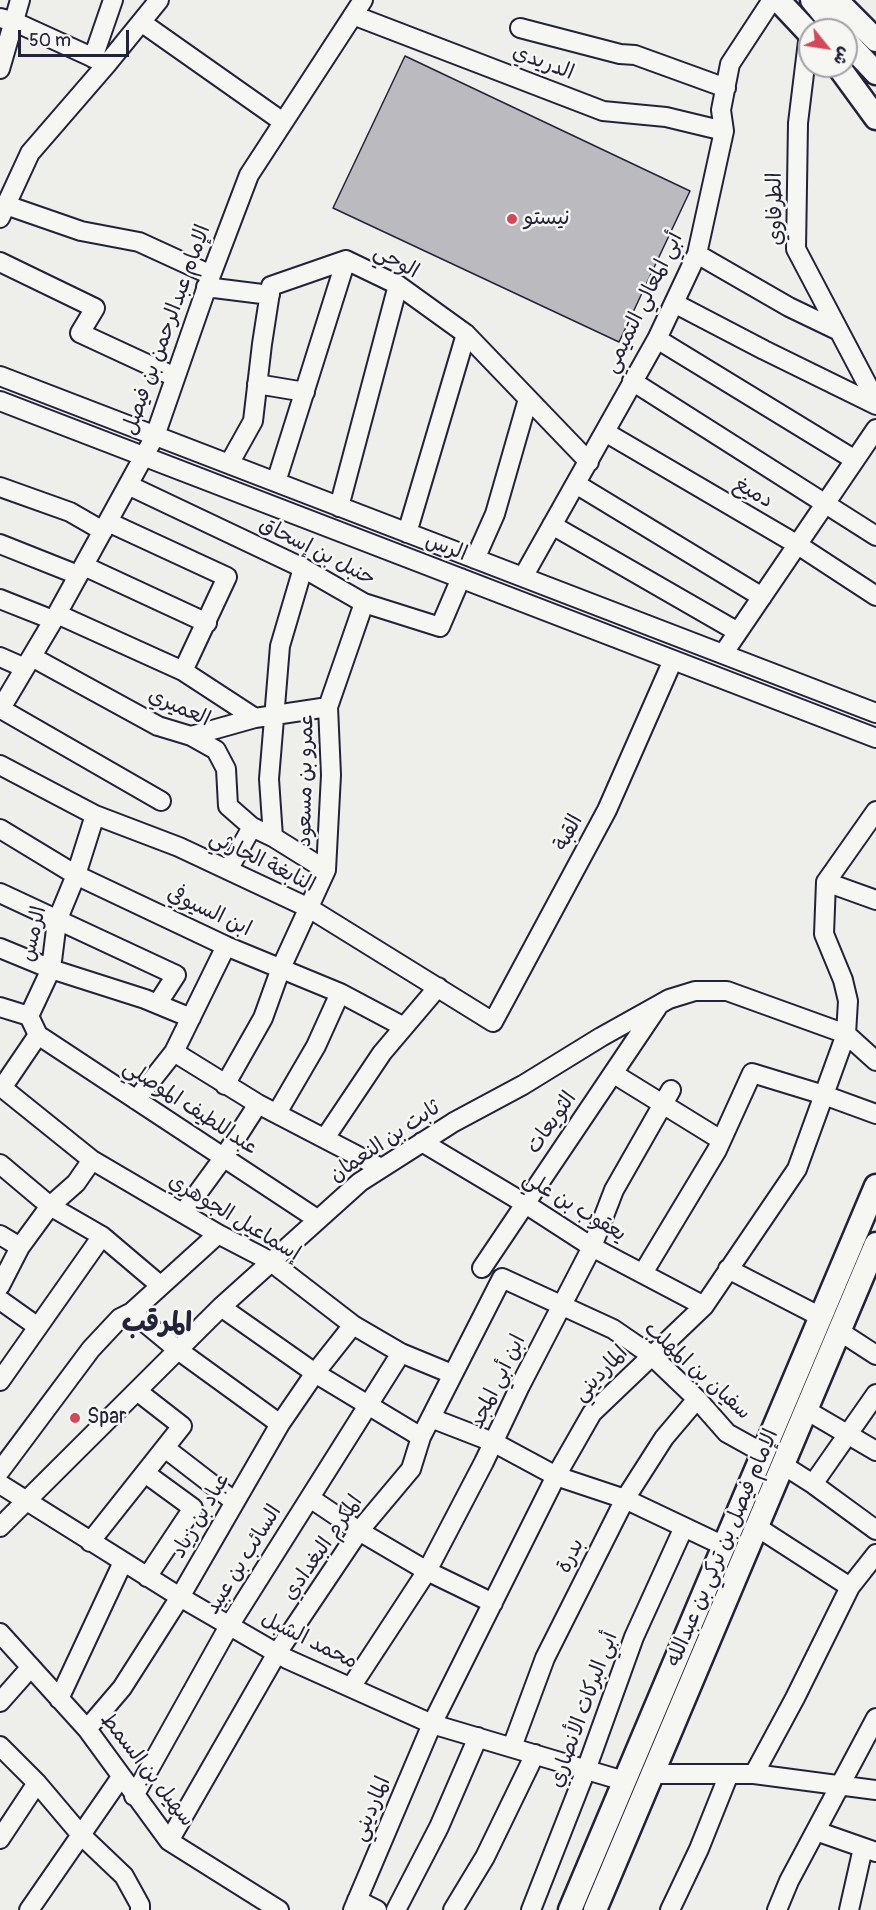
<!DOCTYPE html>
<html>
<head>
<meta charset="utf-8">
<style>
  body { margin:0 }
  #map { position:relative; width:876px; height:1910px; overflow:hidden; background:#eeeeeb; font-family:Pangolin,"Playpen Sans Arabic",sans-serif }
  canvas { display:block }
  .north { position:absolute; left:798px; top:18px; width:60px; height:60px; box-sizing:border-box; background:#f6f6f2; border:2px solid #a1a1a9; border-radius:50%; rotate:120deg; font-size:16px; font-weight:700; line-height:24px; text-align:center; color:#22223b }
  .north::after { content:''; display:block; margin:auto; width:21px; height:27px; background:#d1495b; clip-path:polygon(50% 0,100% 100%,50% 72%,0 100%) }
  .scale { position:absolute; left:18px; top:30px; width:111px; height:27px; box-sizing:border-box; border:3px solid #22223b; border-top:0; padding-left:8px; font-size:18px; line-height:21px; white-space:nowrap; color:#22223b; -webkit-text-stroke:4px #f6f6f2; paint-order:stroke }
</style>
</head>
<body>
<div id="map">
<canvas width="876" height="1910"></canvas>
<div class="north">ش</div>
<div class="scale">50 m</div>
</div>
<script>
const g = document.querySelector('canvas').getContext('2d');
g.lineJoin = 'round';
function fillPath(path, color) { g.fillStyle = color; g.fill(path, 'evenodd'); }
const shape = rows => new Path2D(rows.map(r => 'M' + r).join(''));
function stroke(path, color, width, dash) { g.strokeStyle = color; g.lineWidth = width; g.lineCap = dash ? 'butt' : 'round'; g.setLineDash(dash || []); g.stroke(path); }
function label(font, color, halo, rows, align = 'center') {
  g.font = font + ' Pangolin,"Playpen Sans Arabic",sans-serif'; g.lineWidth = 5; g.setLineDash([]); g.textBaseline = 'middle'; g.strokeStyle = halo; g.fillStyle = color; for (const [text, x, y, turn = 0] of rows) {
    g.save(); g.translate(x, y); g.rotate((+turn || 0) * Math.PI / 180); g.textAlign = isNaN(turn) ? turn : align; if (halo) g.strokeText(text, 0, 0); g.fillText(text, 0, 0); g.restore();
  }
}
const building = shape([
  [405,56,690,191,619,342,333,208,405,56]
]);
fillPath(building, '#bbbbbf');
stroke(building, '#22223b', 1.5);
const minor = shape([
  [353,15,603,111,666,117,724,131],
  [0,18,15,22,107,64],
  [141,22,283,122],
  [520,28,620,54,635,55,726,88],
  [809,33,798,123,796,249,876,401],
  [93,58,113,0],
  [0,69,20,0],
  [6,205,81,231,139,242,211,275],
  [0,218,30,153,107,64,159,0],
  [697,254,789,307,839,331],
  [0,262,95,308,80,333,175,377],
  [206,287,270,295],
  [674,303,764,350,876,405],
  [657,339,855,460],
  [0,376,876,713],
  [632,381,876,536],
  [257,384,305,392],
  [0,401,876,738],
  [605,432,798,545,876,596],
  [229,464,253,421,262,344,271,286,346,260,398,285,466,334,589,462],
  [276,482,346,260],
  [576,484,762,597],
  [128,485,303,568,364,603,440,627,461,578],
  [0,487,70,512,103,531],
  [339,507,398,285],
  [108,522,227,577,183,671],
  [552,525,738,632],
  [407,533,466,334],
  [0,544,78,575],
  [475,559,495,514,528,399],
  [84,566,207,623],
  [523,577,657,339,697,254,724,131,721,110,730,64,772,0],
  [0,599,53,620],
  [57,614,183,671,255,718],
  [723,654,876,429],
  [0,657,25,668],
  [32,657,158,726,191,736,216,750,226,769,228,806,252,827,273,837,326,870],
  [1,709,161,801],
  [0,710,57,614,155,436,211,275,249,175,363,0],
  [191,736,255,718,328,707],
  [0,765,95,815,179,847,309,908,493,1022,607,810,673,660],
  [0,829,76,875,226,946,340,993,404,1027],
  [273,837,269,779,280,646,303,568],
  [228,870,252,827],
  [826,882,876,900],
  [0,893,176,975,158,1003],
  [0,948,51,969,145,999,191,1018],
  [0,1007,29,1016],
  [38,1035,317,1219],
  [174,1052,258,1104,381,1168],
  [614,1074,721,1140],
  [225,1085,263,1018,281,968,326,870,331,775,328,707,364,603],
  [0,1086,92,1160,218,1234,270,1261,353,1325,401,1353,452,1374],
  [2,1088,38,1035,29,1016,51,969,57,921,76,875,95,815],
  [136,1100,174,1052,226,946],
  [277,1113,316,1046,340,993],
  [325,1138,382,1053,438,987],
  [422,1142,524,1203,592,1247,704,1306],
  [0,1164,50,1206,102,1236,161,1286],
  [183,1213,224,1157,258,1104],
  [0,1235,20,1247],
  [482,1268,657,1008],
  [728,1269,821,1317],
  [643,1273,717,1150,752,1073,824,1095,876,1114],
  [0,1286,20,1247,50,1206,76,1183,92,1160],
  [0,1300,38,1327],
  [221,1307,315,1373,421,1437],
  [132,1312,178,1350,280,1424],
  [839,1331,876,1355],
  [0,1381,102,1236],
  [806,1410,876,1451],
  [431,1418,493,1442,556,1476,625,1499,724,1546],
  [165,1448,235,1502],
  [783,1465,813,1484,876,1530],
  [0,1471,91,1349,120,1318,132,1312,218,1234],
  [145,1473,193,1508,147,1577],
  [0,1484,180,1597,287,1659,432,1724,624,1781],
  [813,1484,876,1394],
  [310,1498,359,1531,427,1571,493,1603],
  [0,1527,221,1307,360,1182,454,1122,523,1085,601,1037,669,999,695,991,727,991,846,1034,876,1061],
  [757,1527,850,1587],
  [90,1542,182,1426,137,1391],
  [0,1633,87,1729,169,1841,279,1910],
  [351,1687,427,1571,484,1462,520,1386,592,1247,614,1190,671,1090],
  [59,1699,123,1562],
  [0,1702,31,1667],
  [87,1729,122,1688,180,1597,280,1424,315,1373,353,1325],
  [0,1746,37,1783,81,1835,124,1876,140,1905,140,1910],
  [512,1747,545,1658,625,1499,664,1438,697,1399],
  [653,1774,754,1774,876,1790],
  [754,1774,795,1698,850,1587,876,1554],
  [134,1796,229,1626,401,1353],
  [816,1831,876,1852],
  [0,1839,37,1783],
  [169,1841,277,1653,359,1531,411,1469,421,1437,502,1278,613,1329,651,1355,697,1399,727,1433,763,1453],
  [357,1900,377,1910],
  [29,1910,121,1777],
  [353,1910,432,1724,556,1476,592,1413,704,1306,797,1169,846,1034,848,1001,843,980,824,934,826,882,876,811],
  [396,1910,439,1827,478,1737],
  [453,1910,485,1857,535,1754],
  [531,1910,586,1770,634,1637,684,1527],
  [670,1910,699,1849,729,1774],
  [777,1910,789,1881,876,1718],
  [849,1910,863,1848]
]);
const major = shape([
  [778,0,810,34],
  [812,0,837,30],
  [836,0,876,40],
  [846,41,876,73],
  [838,66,876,118],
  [570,1910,876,1186],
  [595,1910,876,1244]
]);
stroke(minor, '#22223b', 22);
stroke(major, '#22223b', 27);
stroke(minor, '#f6f6f2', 18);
stroke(major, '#f6f6f2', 22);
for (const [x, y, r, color] of [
  [512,219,6,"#d1495b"],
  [75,1418,6,"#d1495b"]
]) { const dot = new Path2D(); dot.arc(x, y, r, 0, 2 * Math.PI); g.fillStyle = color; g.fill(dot); stroke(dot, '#f6f6f2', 2); }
label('21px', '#22223b', '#f6f6f2', [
  ["الدريدي",543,63,21],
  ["الطرفاوي",776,209,-91],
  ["الوحي",396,262,29],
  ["أبي المعالي التميمي",644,303,-64],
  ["الإمام عبدالرحمن بن فيصل",167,330,-70],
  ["دميغ",753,493,30],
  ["الرس",446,548,21],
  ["حنبل بن إسحاق",317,552,27],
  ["العميري",179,708,24],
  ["عمرو بن مسعود",306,780,-89],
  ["القبة",569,833,-62],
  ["النابغة الحارثي",262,862,26],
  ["ابن السيوفي",209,912,25],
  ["الرمس",34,934,-77],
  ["عبداللطيف الموصلي",190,1108,33],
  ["الثويعات",552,1123,-55],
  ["ثابت بن النعمان",385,1142,-34],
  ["يعقوب بن علي",574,1207,31],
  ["إسماعيل الجوهري",234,1218,31],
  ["سفيان بن المهلب",697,1371,42],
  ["المارديني",601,1374,-46],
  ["ابن أبي المجد",498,1382,-64],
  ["عباد بن زياد",201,1516,-60],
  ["المكرم البغدادي",323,1548,-55],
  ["الإمام فيصل بن تركي بن عبدالله",723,1548,-67],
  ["بدرة",571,1556,-63],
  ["السائب بن عبيد",244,1560,-58],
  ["محمد الشبل",309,1641,26],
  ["أبي البركات الأنصاري",584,1710,-70],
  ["سهيل بن السمط",147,1770,52],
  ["المارديني",372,1809,-67]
]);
label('21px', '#22223b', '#f6f6f2', [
  ["نيستو",524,219],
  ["Spar",87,1418]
], 'left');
label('bold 27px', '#22223b', '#f6f6f2', [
  ["المرقب",157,1324]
]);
</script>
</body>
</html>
